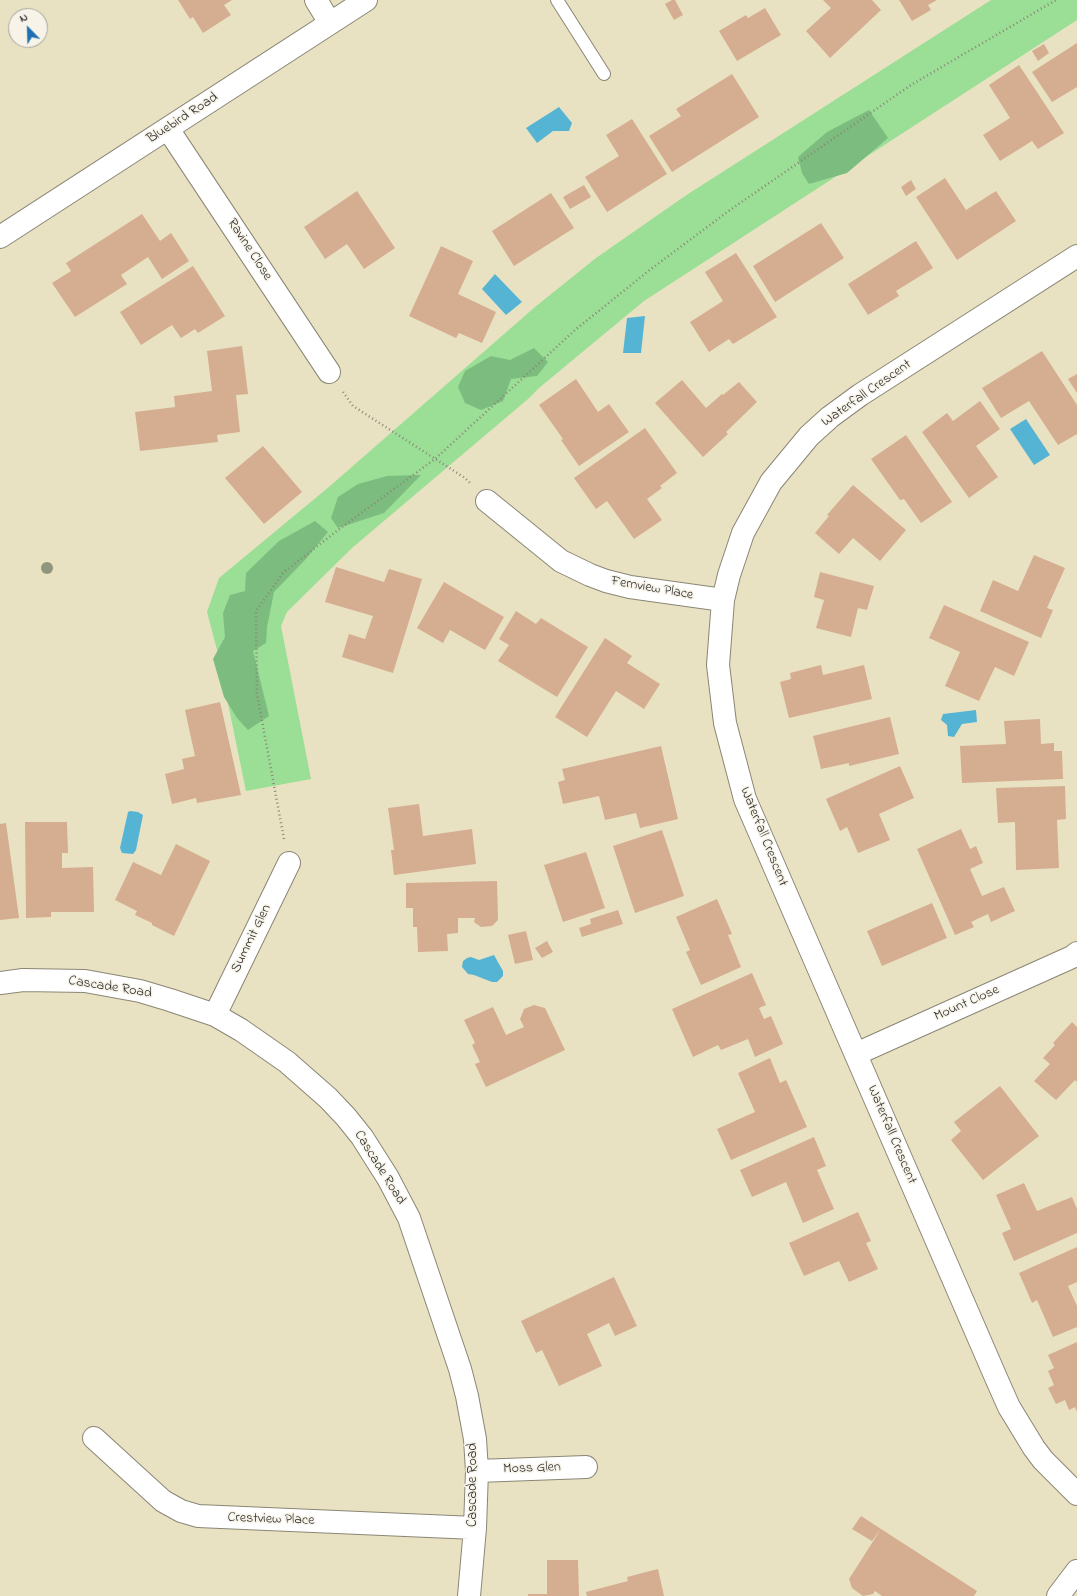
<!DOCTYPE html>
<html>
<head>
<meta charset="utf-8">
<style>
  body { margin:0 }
  #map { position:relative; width:1077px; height:1596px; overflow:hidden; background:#e9e2c2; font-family:"Indie Flower",sans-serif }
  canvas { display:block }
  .north { position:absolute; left:8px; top:8px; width:40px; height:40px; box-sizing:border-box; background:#f7f3e8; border:1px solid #a5a39c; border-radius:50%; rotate:337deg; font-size:11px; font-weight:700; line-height:16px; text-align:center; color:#2b2b2b }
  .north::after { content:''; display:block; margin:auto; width:14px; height:18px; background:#1f6fb2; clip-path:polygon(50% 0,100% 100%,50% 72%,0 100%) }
</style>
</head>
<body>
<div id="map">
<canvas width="1077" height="1596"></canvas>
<div class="north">N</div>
</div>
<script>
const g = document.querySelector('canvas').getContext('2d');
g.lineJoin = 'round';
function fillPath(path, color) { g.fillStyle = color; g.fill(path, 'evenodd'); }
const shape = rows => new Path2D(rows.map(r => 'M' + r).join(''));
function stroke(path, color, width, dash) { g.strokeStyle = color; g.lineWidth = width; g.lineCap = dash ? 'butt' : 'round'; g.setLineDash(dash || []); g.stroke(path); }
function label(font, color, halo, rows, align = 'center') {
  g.font = font + ' "Indie Flower",sans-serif'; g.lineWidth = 3; g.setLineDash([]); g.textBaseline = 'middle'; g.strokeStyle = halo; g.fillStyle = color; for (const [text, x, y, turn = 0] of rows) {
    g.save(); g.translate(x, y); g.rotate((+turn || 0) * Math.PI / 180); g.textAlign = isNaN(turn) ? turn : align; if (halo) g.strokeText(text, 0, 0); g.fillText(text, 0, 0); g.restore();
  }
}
fillPath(shape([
  [991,0,1077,0,1077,20,644,301,539,388,528,399,352,548,287,612,281,626,311,779,246,791,217,650,207,612,219,578,330,486,535,307,596,258,685,196]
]), '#9bde96');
fillPath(shape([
  [869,110,888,138,847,173,809,184,802,173,798,157,827,132],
  [534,348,548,362,537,376,511,379,503,401,481,410,465,403,458,387,465,371,491,356,510,360],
  [421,475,384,513,338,528,331,518,338,497,358,484,387,476],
  [315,521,328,532,305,560,274,592,267,627,266,643,253,651,269,716,248,730,237,718,224,697,213,659,225,637,223,613,230,595,245,591,246,573,279,541]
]), '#7cbd7f');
fillPath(shape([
  [559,107,572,123,569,131,553,131,537,143,526,128],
  [495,274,522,302,506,315,482,289],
  [645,316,641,353,623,353,627,318],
  [1026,419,1050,455,1034,465,1010,429],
  [976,710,977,722,962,724,954,737,948,736,947,725,941,720,943,714],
  [130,811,138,812,143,815,136,850,133,854,122,853,120,848,128,812],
  [494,955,503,971,503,976,497,982,492,982,474,975,468,974,462,967,463,961,467,958,471,957,479,960]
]), '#55b4d4');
fillPath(shape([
  [178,0,232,0,224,5,231,15,203,33,193,17,190,19],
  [672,0,675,0,683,15,674,20,665,4],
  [823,0,872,0,881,10,830,58,806,31,831,8],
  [899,0,937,0,928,5,931,10,912,21],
  [765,8,781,35,737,61,719,31,746,15,748,18],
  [1077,43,1077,87,1052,102,1032,72],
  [1044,44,1049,53,1038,61,1032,51],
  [1019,65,1064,133,1038,149,1032,141,1000,161,983,135,1010,118,989,85],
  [732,74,759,117,672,172,649,136,681,116,676,109],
  [632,119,667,174,607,212,585,177,619,156,606,135],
  [945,178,966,210,996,191,1016,221,957,260,916,197],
  [911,180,916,189,906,196,901,187],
  [584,185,591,197,570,209,563,197],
  [357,191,395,248,364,269,347,244,325,259,304,227],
  [551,193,574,228,514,266,492,231],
  [142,214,160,241,171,233,189,261,162,279,148,257,121,275,127,284,75,317,52,283,71,271,66,263],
  [821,223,844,258,775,302,753,266],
  [916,241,933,268,896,291,899,296,868,315,848,284],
  [441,246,473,261,458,294,496,312,482,343,459,333,456,338,409,316],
  [736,253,777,317,733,344,729,339,709,352,690,322,723,301,705,272],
  [193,266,225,316,198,333,195,329,181,338,172,325,141,345,120,312],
  [242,346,248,394,236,395,240,432,217,435,218,442,140,451,135,412,175,407,174,396,212,391,207,351],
  [1042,351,1077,405,1077,434,1058,445,1029,401,1001,418,982,388],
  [1077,374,1077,393,1068,379],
  [576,379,598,412,609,404,629,432,579,466,561,440,563,439,539,405],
  [682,380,706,408,722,394,723,395,739,382,757,402,726,432,728,434,703,457,655,403],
  [980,401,1000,429,976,446,998,477,969,498,922,432,947,413,953,421],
  [645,428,677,473,660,486,662,488,647,499,662,520,634,539,607,501,596,509,574,478],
  [906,435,952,502,921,523,904,499,900,500,871,459],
  [263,446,302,492,264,524,225,478],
  [853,485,906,530,880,561,853,538,839,554,815,533,829,516,827,515],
  [1034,555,1065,568,1047,608,1053,610,1041,638,980,611,993,580,1018,591],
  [336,567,384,582,389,569,422,579,393,673,342,657,349,634,365,639,373,616,325,602],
  [820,572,874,586,867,610,858,608,851,637,816,628,824,600,814,597],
  [444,582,504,617,485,650,450,630,443,643,417,628],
  [944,605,1029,642,1014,676,995,667,979,701,945,686,960,652,929,638],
  [516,611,536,624,541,618,588,647,557,697,498,661,509,645,499,639],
  [605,638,632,656,627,663,660,684,644,709,616,691,587,737,555,717],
  [821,665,823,675,864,665,872,699,789,718,780,682,791,679,790,673],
  [220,702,241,795,197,803,196,798,172,804,165,774,184,769,182,759,195,756,185,710],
  [890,717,899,754,849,766,849,763,821,769,813,736],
  [1040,719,1041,744,1054,743,1054,751,1062,751,1063,779,962,783,960,746,1006,744,1004,721],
  [661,746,678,819,640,828,636,813,605,820,599,796,563,804,558,782,565,780,562,769],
  [900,766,914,798,879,814,890,840,858,853,847,827,840,831,826,799],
  [1065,786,1066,819,1057,820,1059,868,1016,870,1015,822,998,823,996,788],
  [419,804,423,836,472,829,476,864,394,875,391,850,394,850,388,808],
  [25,822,67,822,68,853,62,853,62,868,93,867,94,912,51,912,51,917,26,918],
  [6,823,19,918,0,920,0,824],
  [961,829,970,849,976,846,983,863,970,869,982,896,1004,887,1015,911,991,922,988,914,971,922,974,927,955,935,917,849],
  [662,830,684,896,635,913,613,846],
  [176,844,210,861,174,936,152,925,152,923,135,915,137,911,115,900,133,862,161,875],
  [586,852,605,908,563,922,544,865],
  [497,881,498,920,492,926,481,927,474,922,475,918,458,918,458,933,447,934,448,951,418,952,417,927,413,927,413,908,406,908,406,883],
  [717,899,732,934,728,935,741,967,701,985,686,952,690,950,676,917],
  [932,903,947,938,882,966,867,931],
  [618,910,623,924,582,937,579,928,591,924,590,919],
  [526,931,533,960,515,964,508,935],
  [547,941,553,952,542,958,535,948],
  [752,973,766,1005,759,1008,764,1019,771,1016,783,1044,755,1057,748,1039,721,1050,718,1045,693,1057,672,1009],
  [534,1005,545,1008,565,1050,486,1087,475,1064,480,1062,472,1045,475,1043,464,1020,493,1007,506,1035,524,1027,520,1019,524,1009],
  [1072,1022,1077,1027,1077,1082,1075,1080,1056,1100,1034,1081,1050,1064,1043,1058,1055,1045,1053,1043],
  [770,1058,780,1083,786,1080,807,1127,731,1160,717,1129,755,1112,738,1073],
  [1000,1086,1039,1136,983,1180,951,1140,961,1131,954,1122],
  [814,1137,826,1166,817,1170,834,1209,803,1223,786,1182,752,1197,740,1170],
  [1024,1183,1037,1211,1072,1197,1077,1209,1077,1233,1014,1261,1002,1233,1011,1229,996,1195],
  [858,1212,871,1241,866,1243,878,1269,849,1282,839,1261,804,1276,789,1243],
  [1077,1247,1077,1282,1068,1286,1077,1306,1077,1327,1053,1337,1037,1300,1032,1303,1019,1273],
  [614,1277,637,1326,615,1336,609,1323,587,1334,602,1366,559,1386,542,1350,536,1353,521,1321],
  [1077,1342,1077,1412,1075,1407,1069,1410,1065,1400,1056,1404,1048,1388,1054,1385,1048,1371,1054,1368,1048,1355],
  [861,1516,881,1529,872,1541,852,1529],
  [881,1529,977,1591,974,1596,882,1596,875,1591,873,1594,863,1596,852,1588,849,1579],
  [547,1560,578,1560,579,1596,528,1596,528,1594,547,1594],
  [658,1569,664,1596,587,1596,586,1592,628,1581,627,1577]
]), '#d5ad90');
const service = shape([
  [557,0,604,74]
]);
const minor = shape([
  [316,0,330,23],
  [168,129,329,372],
  [0,237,366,0],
  [1077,256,860,395,830,417,809,436,771,482,743,533,729,575,723,600,718,665,725,723,745,799,997,1380,1009,1407,1034,1448,1043,1460,1077,1494],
  [487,501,561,561,590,575,606,581,630,587,723,600],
  [0,983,23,980,85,981,140,991,170,1000,215,1015,241,1030,287,1062,328,1098,346,1117,362,1137,388,1178,409,1218,460,1369,467,1396,475,1439,477,1471,475,1528,469,1596],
  [215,1015,289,863],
  [856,1054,1072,957,1077,953],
  [94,1438,163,1501,181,1511,198,1516,475,1528],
  [477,1471,586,1467]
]);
const tertiary = shape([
  [1058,1596,1077,1571]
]);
stroke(service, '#8a8676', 14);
stroke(minor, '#8a8676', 24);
stroke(tertiary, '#8a8676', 24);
stroke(shape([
  [343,392,353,406,465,478,470,483],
  [284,839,257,694,256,611,283,573,338,530,435,459,575,330,651,269,730,210,911,85,1056,0]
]), '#8a8676', 2.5, [1, 3]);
stroke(service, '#fff', 12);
stroke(minor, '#fff', 22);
stroke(tertiary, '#fff', 22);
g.fillStyle = '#90967e';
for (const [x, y] of [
  [47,568]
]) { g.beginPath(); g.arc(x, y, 6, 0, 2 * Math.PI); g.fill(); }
label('14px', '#2b2b2b', '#f7f3e8', [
  ["Bluebird Road",183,119,-33],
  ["Ravine Close",249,250,57],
  ["Waterfall Crescent",867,394,-35],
  ["Fernview Place",652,589,10],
  ["Waterfall Crescent",763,837,68],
  ["Summit Glen",252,939,-64],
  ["Cascade Road",110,988,9],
  ["Mount Close",967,1004,-24],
  ["Waterfall Crescent",891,1135,67],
  ["Cascade Road",379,1168,58],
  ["Moss Glen",532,1469,-2],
  ["Cascade Road",474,1485,-90],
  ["Crestview Place",271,1520,2]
]);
</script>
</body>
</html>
